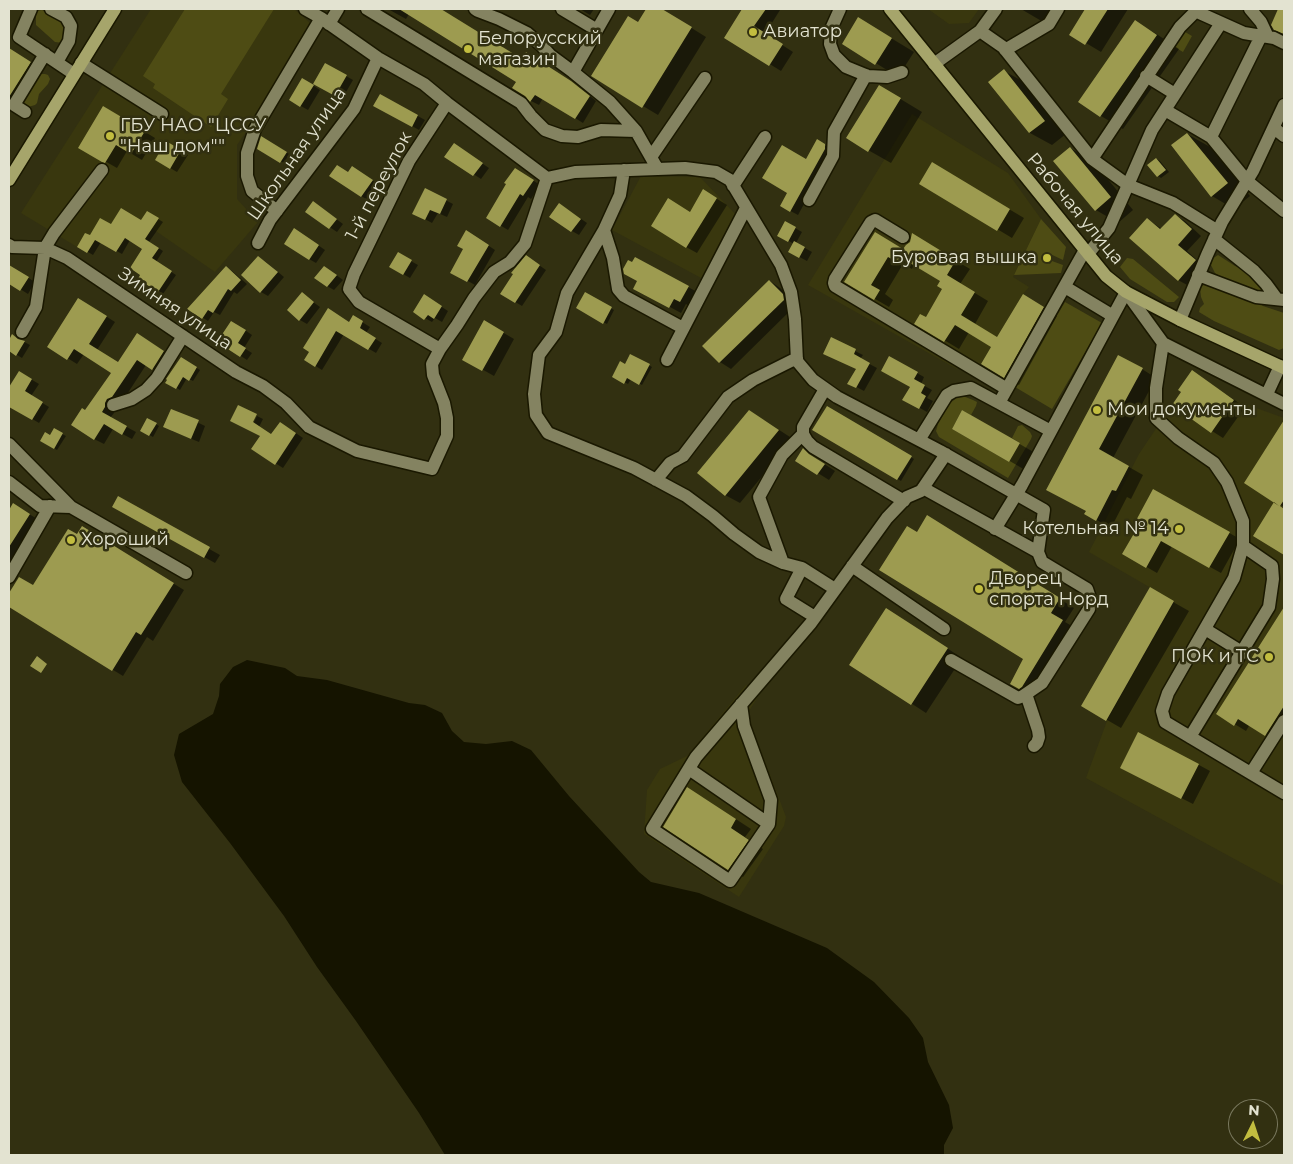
<!DOCTYPE html>
<html>
<head>
<meta charset="utf-8">
<style>
  body { margin:0 }
  #map { position:relative; width:1293px; height:1164px; overflow:hidden; background:#323011; font-family:Montserrat,sans-serif }
  canvas { display:block }
  .frame { position:absolute; inset:0; border:10px solid #e3e3d1; pointer-events:none }
  .north { position:absolute; left:1228px; top:1099px; width:50px; height:50px; box-sizing:border-box; background:#323011; border:1px solid #79785e; border-radius:50%; rotate:4deg; font-size:14px; font-weight:700; line-height:20px; text-align:center; color:#e3e3d1 }
  .north::after { content:''; display:block; margin:auto; width:18px; height:22px; background:#c2bd3f; clip-path:polygon(50% 0,100% 100%,50% 72%,0 100%) }
</style>
</head>
<body>
<div id="map">
<canvas width="1293" height="1164"></canvas>
<div class="frame"></div>
<div class="north">N</div>
</div>
<script>
const g = document.querySelector('canvas').getContext('2d');
g.lineJoin = 'round';
function fillPath(path, color) { g.fillStyle = color; g.fill(path, 'evenodd'); }
const shape = rows => new Path2D(rows.map(r => 'M' + r).join(''));
function stroke(path, color, width, dash) { g.strokeStyle = color; g.lineWidth = width; g.lineCap = dash ? 'butt' : 'round'; g.setLineDash(dash || []); g.stroke(path); }
function label(font, color, halo, rows, align = 'center') {
  g.font = font + ' Montserrat,sans-serif'; g.lineWidth = 5; g.setLineDash([]); g.textBaseline = 'middle'; g.strokeStyle = halo; g.fillStyle = color; for (const [text, x, y, turn = 0] of rows) {
    g.save(); g.translate(x, y); g.rotate((+turn || 0) * Math.PI / 180); g.textAlign = isNaN(turn) ? turn : align; if (halo) g.strokeText(text, 0, 0); g.fillText(text, 0, 0); g.restore();
  }
}
fillPath(shape([
  [151,9,294,9,310,23,250,126,237,145,237,199,258,222,215,272,137,218,116,252,96,240,87,253,21,213],
  [928,9,979,9,969,23,949,24],
  [912,114,1008,173,1041,219,1013,277,1029,287,1023,294,979,367,963,358,957,369,808,285],
  [641,176,700,177,737,216,703,279,612,230],
  [1234,400,1284,418,1284,886,1086,778,1107,721,1175,602,1089,552,1139,454,1172,405,1211,432],
  [746,685,759,695,749,711,749,719,786,817,784,826,739,897,644,834,647,790,660,769,687,756]
]), '#39370e');
fillPath(shape([
  [185,9,274,9,221,94,228,99,211,127,153,88,155,84,143,76],
  [42,10,47,12,61,21,64,24,66,32,63,43,55,42,36,25,36,14,37,11],
  [1180,29,1192,36,1183,52,1171,45],
  [41,74,45,74,48,75,50,79,48,84,39,94,37,103,35,105,28,107,22,103,35,79],
  [1041,219,1066,247,1063,260,1046,252,1042,260,1050,264,1052,261,1063,265,1061,273,1014,275],
  [1218,255,1235,266,1251,273,1264,289,1260,291,1251,290,1222,278,1215,273,1211,265,1212,259],
  [1127,258,1133,259,1179,297,1174,302,1167,302,1130,279,1120,267],
  [1206,283,1259,303,1263,306,1284,313,1284,348,1279,350,1214,321,1199,312,1200,308,1204,304,1201,297,1200,288],
  [1065,302,1102,323,1052,409,1015,387],
  [963,396,973,400,977,402,976,406,971,415,962,410,952,429,1009,462,1020,443,1012,438,1018,426,1022,425,1030,432,1032,436,1031,439,1008,478,939,437,936,431,938,424,950,403,958,397]
]), '#4e4c14');
fillPath(shape([
  [247,660,285,668,297,676,327,680,409,703,425,705,442,713,452,731,464,742,486,744,512,741,531,750,569,796,639,872,651,882,699,893,827,948,874,982,909,1018,923,1038,928,1062,949,1105,953,1128,944,1145,944,1155,445,1155,419,1113,356,1021,317,967,284,916,230,843,182,782,174,755,179,734,213,714,219,696,220,684,233,667]
]), '#151400');
fillPath(shape([
  [388,9,440,9,522,60,534,58,579,87,596,101,583,123,543,98,539,105,531,101,517,82,409,14,406,19],
  [580,9,594,9,590,15],
  [648,9,661,9,706,37,658,115,593,76,638,24],
  [744,9,777,9,780,10,765,34,793,52,781,71,726,37],
  [1021,9,1061,9,1050,26],
  [1087,9,1128,9,1101,52,1071,34],
  [1136,22,1158,35,1179,49,1123,129,1101,116,1080,102],
  [881,32,914,52,898,77,844,43],
  [11,51,41,69,9,102,9,54],
  [325,64,353,80,342,99,315,83],
  [1004,71,1026,83,1066,134,1052,145,1030,133],
  [303,79,320,90,308,110,290,100],
  [879,86,922,112,891,163,868,150],
  [380,95,425,120,419,130,375,105],
  [104,107,155,138,142,160,127,151,117,168,80,147],
  [1187,134,1212,148,1250,196,1234,209,1212,196],
  [262,138,289,154,284,163,258,148],
  [817,141,832,150,832,153,798,215,781,206],
  [167,143,188,155,177,172,156,160],
  [1070,148,1093,161,1133,210,1118,223,1096,210],
  [461,149,489,168,481,179,446,156],
  [1157,159,1160,161,1169,172,1161,178,1158,176,1149,165],
  [933,164,1024,218,1012,238,921,183],
  [359,171,379,185,368,200,361,196,348,173],
  [522,173,540,185,531,199,528,197,508,230,488,218],
  [426,190,453,204,447,217,438,213,432,223,421,217],
  [704,191,727,205,697,253,686,247,690,213],
  [320,207,343,224,337,232,307,212],
  [567,209,587,223,579,235,572,231],
  [148,213,163,222,149,242,163,251,156,262,176,275,163,294,159,291,144,249,130,240,122,254,101,242,93,255,78,246,90,237,111,226,141,222],
  [1175,215,1185,221,1201,236,1187,251,1205,267,1189,286,1178,280,1147,219,1162,229],
  [786,223,802,232,796,243,812,252,807,261,790,252,794,244,779,235],
  [875,233,904,250,911,242,913,235,970,269,960,284,988,301,975,324,998,339,1023,296,1057,316,1019,385,983,363,992,347,969,332,959,349,916,323,926,318,944,288,941,281,914,265,912,269,903,264,885,294,893,300,889,307,846,282],
  [302,234,325,250,316,263,309,259],
  [474,236,495,250,475,285,452,272],
  [398,254,418,265,410,278,391,267],
  [259,258,266,262,284,277,268,296,261,292],
  [533,261,546,270,522,306,502,294],
  [9,266,35,282,28,294,9,282],
  [226,267,232,271,247,284,237,294,234,292,220,315,214,312,208,321,189,309],
  [331,271,343,280,334,290,327,286],
  [770,281,780,288,794,301,795,306,731,369,720,362,704,346],
  [688,287,699,293,692,308,686,304,681,313,646,294],
  [302,294,320,307,307,324,300,320],
  [585,294,614,310,607,324,577,308],
  [431,300,448,311,442,322,435,318,432,322,414,312],
  [88,305,115,322,97,350,118,364,147,340,173,357,162,374,146,365,122,402,114,408,114,413,110,418,136,432,132,439,113,429,104,444,94,439,86,412,112,372,84,354,77,364,48,346],
  [328,310,350,323,354,317,370,327,366,333,382,343,376,353,344,334,322,370,306,360],
  [485,322,514,339,494,376,464,359],
  [239,326,252,335,244,348,252,353,247,360,219,342],
  [13,336,30,345,22,358,9,350,9,338,11,339],
  [831,339,863,355,860,359,877,368,864,391,849,383,857,369],
  [631,355,652,367,642,385,631,379,628,384,613,376,625,365],
  [890,358,924,377,921,384,932,390,927,398,933,401,927,412,904,399,911,386],
  [181,359,200,370,193,381,187,378,180,390,167,382],
  [1142,369,1156,378,1113,458,1143,475,1131,499,1127,497,1111,528,1086,514,1087,511,1062,498],
  [19,372,39,384,31,396,49,407,39,423,9,405,9,390],
  [1193,372,1245,407,1223,438,1212,431,1183,392],
  [827,407,914,459,901,481,814,429],
  [172,410,205,426,199,442,172,431],
  [963,411,1042,457,1032,474,953,428],
  [257,416,263,419,259,427,272,436,287,427,303,438,283,468,253,449,261,436,251,428],
  [148,419,159,426,153,437,142,431],
  [764,420,793,439,740,503,725,495],
  [1284,422,1284,554,1254,535,1284,507,1245,482],
  [54,430,66,436,57,450,41,441,51,436],
  [803,450,835,471,829,480,797,460],
  [1154,491,1240,539,1221,573,1172,546,1157,573,1124,554,1138,530],
  [118,498,220,555,215,563,114,507],
  [14,505,39,520,9,568,9,513],
  [942,525,1074,608,1065,622,1077,629,1037,695,1034,697,1011,683,1025,659,917,533],
  [93,534,184,590,153,641,147,637,123,676,9,606,9,595,14,586,13,585,33,587,78,536],
  [1150,589,1189,611,1121,728,1083,706],
  [1284,609,1284,729,1277,741,1250,724,1246,731,1218,714],
  [901,618,962,658,926,713,851,664],
  [1199,765,1210,771,1193,804,1132,773],
  [702,797,751,829,745,837,763,849,743,877,728,869]
]), '#0007');
fillPath(shape([
  [399,9,441,9,522,59,526,52,571,81,590,96,575,119,535,95,530,102,525,96,512,88,516,82],
  [646,9,662,9,692,27,642,108,591,76,628,16,638,22],
  [742,9,766,9,754,26,783,44,769,66,724,38],
  [1085,9,1108,9,1085,45,1069,35],
  [1278,9,1284,9,1284,34,1274,30,1271,25],
  [858,17,892,38,875,65,842,44],
  [1135,20,1157,35,1100,117,1078,102],
  [9,48,31,62,9,97],
  [325,63,347,75,335,96,313,84],
  [1004,69,1045,121,1029,133,988,82],
  [302,78,314,85,300,107,289,100],
  [879,85,901,98,868,152,846,138],
  [380,94,418,115,412,127,373,106],
  [103,106,145,131,131,154,116,145,105,163,102,162,78,148],
  [1187,133,1228,183,1211,197,1171,145],
  [261,136,287,152,280,163,257,149],
  [817,139,825,144,825,149,790,212,780,206,787,193,762,178,782,145,806,159],
  [166,141,181,150,170,169,155,160],
  [454,143,483,163,473,176,444,157],
  [1070,147,1111,197,1095,211,1053,161],
  [1156,158,1166,170,1157,177,1147,165],
  [932,162,1010,209,997,231,919,184],
  [337,165,348,172,352,166,373,180,361,197,329,176],
  [515,168,534,180,523,196,520,194,500,227,486,218,506,184,504,183],
  [425,188,447,199,440,214,430,210,425,220,412,214],
  [703,189,717,198,686,248,651,226,668,198,690,212],
  [313,201,337,219,329,229,305,212],
  [559,203,581,219,571,232,549,217],
  [121,208,141,220,147,211,159,218,145,239,159,248,152,258,172,271,158,292,138,279,140,275,130,268,142,249,125,238,116,252,95,240,87,253,77,247,85,233,90,235,100,218,111,224],
  [1175,214,1192,229,1178,245,1196,260,1178,281,1129,238,1147,218,1160,229],
  [785,221,796,227,788,242,777,236],
  [294,228,319,245,309,260,284,244],
  [466,230,489,245,467,282,450,273,463,249,457,246],
  [875,232,903,249,906,245,910,242,912,233,956,260,947,275,975,292,961,315,997,337,1023,294,1044,307,1004,378,981,364,991,347,955,325,944,342,914,324,920,314,926,317,942,289,937,286,940,281,900,257,897,262,888,257,871,285,880,290,874,300,844,282],
  [794,241,805,247,799,258,788,252],
  [398,252,412,260,403,275,389,267],
  [526,255,540,265,515,303,500,294,513,274,511,273],
  [258,256,278,272,260,293,241,275],
  [635,257,689,286,680,302,674,299,669,308,633,289,637,281,624,274,623,269,628,260,632,262],
  [9,265,29,277,20,291,9,284],
  [226,266,241,280,231,291,228,289,213,313,208,310,202,319,187,309],
  [324,266,337,275,327,287,314,278],
  [769,280,783,294,784,300,719,363,702,346],
  [302,292,314,302,299,321,287,310],
  [585,292,612,307,603,324,576,308],
  [424,294,442,306,434,319,428,315,424,320,413,312],
  [78,298,107,316,89,344,118,362,137,333,164,351,152,370,137,360,112,397,107,399,105,403,105,407,102,412,127,426,122,435,104,424,94,440,71,425,82,408,85,410,111,373,74,349,67,360,47,347],
  [328,308,349,322,353,315,363,321,360,328,376,338,368,350,336,331,315,367,304,360,309,352,303,348],
  [484,320,504,332,482,371,462,360],
  [231,321,246,330,238,343,246,348,240,357,217,342],
  [12,334,18,339,25,341,16,356,9,351,9,340],
  [831,337,856,349,854,354,870,363,856,388,847,384,856,369,823,354],
  [630,354,650,364,639,385,627,378,624,384,612,377,620,361,625,364],
  [1118,355,1143,368,1099,449,1129,466,1116,491,1112,490,1096,521,1084,514,1086,511,1046,490],
  [889,356,918,372,914,379,925,385,921,393,926,396,919,409,902,400,910,387,881,371],
  [181,357,197,367,189,381,183,377,176,389,165,383,167,380,166,379],
  [1192,370,1234,400,1211,433,1172,405,1181,392,1178,390],
  [19,371,32,379,25,391,43,402,32,420,9,407,9,387],
  [238,405,257,414,253,422,271,434,280,422,296,433,275,465,251,449,260,436,230,421],
  [827,406,912,456,897,480,812,430],
  [171,409,199,420,191,439,163,427],
  [749,410,779,430,725,496,697,473],
  [962,410,1020,443,1009,462,952,429],
  [147,418,157,423,149,436,140,431],
  [1284,420,1284,500,1280,506,1284,509,1284,555,1253,536,1274,502,1279,506,1244,483],
  [54,428,63,433,54,449,40,441,45,432,50,435],
  [803,448,809,454,825,464,817,475,795,461],
  [1153,489,1230,532,1209,568,1161,541,1146,568,1122,554,1136,530,1132,528],
  [118,496,210,547,204,558,112,507],
  [13,503,30,514,9,547,9,510],
  [927,515,1060,598,1051,613,1063,620,1022,687,1019,689,1010,684,1023,659,879,570,907,526,917,532],
  [82,526,174,583,141,635,136,632,112,671,9,607,9,593,19,577,33,585,68,529,77,534],
  [1150,587,1174,601,1106,721,1081,706],
  [1284,607,1284,706,1265,736,1238,719,1234,726,1216,714],
  [886,608,948,648,911,705,849,665],
  [37,656,47,664,41,673,30,666],
  [1138,732,1199,764,1181,799,1120,768],
  [687,787,736,819,731,828,749,840,728,870,663,827]
]), '#9d9b50');
const minor = shape([
  [31,9,19,37,74,74],
  [51,9,66,17,71,26,69,41,57,62],
  [305,9,321,18,378,58,424,84,447,103,547,178,575,172,685,168,716,172,730,180,781,265,791,292,795,319,797,361,813,380,837,397,940,451,1044,510,1038,552,1042,562,1087,589,1090,598,1089,609,1042,683,1023,696,1018,698,951,660],
  [367,9,521,103,531,116,545,130,562,136,578,137,601,130,636,131],
  [475,9,478,11,499,19,527,33,541,45,550,55,573,72,609,9],
  [562,9,597,30],
  [840,9,831,29,830,44,834,55,846,67,868,76,887,77,902,72],
  [1250,9,1261,22,1268,37],
  [1195,11,1244,33,1274,38,1284,43],
  [329,24,338,9],
  [980,31,1003,47,1092,159],
  [1261,36,1211,137,1247,181,1284,211],
  [1005,50,1049,24,1058,9],
  [81,63,162,114],
  [934,64,980,31,996,9],
  [573,72,610,102,636,131,657,168],
  [1146,76,1175,94],
  [1165,110,1211,137],
  [25,112,14,105,45,54],
  [1274,128,1284,136],
  [651,157,705,78],
  [624,170,620,195,604,230,567,293,556,332,539,355,534,394,536,415,548,433,634,468,686,496,713,516,734,534,759,552,783,563,802,568],
  [733,186,765,137],
  [809,200,833,156,834,132,866,75],
  [277,211,252,191,247,176,247,153,255,129,321,18],
  [604,230,613,258,618,289,624,296,683,328],
  [1218,231,1173,203,1128,185,1152,130,1221,23],
  [903,237,875,220,871,222,835,279,834,283,835,286,1007,389],
  [1214,239,1254,271,1266,284,1277,299],
  [258,243,270,220,354,109,378,58],
  [9,245,12,247,45,248,67,258,236,372,263,386,286,403,309,427,357,451,432,469,447,436,447,418,444,403,433,375,432,364,440,349,457,325,474,298,494,272,510,262,525,244,547,178],
  [1088,254,1109,228,1128,185,1092,159,1180,27,1198,9],
  [1198,275,1256,297,1284,300],
  [1065,287,1113,316],
  [1180,320,1207,255,1222,222,1253,171,1284,105],
  [22,332,36,307,45,248,54,233,102,170],
  [1163,343,1156,388,1156,418,1178,438,1214,463,1227,482,1243,521,1243,546,1234,578,1168,693,1162,711,1165,722,1284,793],
  [440,349,359,302,349,289,354,274,409,161,447,103],
  [667,360,746,208],
  [825,389,803,427,803,434,807,441,813,447,904,501],
  [1267,394,1280,366],
  [999,403,1085,250],
  [113,405,132,399,146,390,157,378,183,336],
  [919,440,947,395,954,391,971,388,1051,431],
  [9,444,71,507],
  [656,480,670,463,683,456,728,397,753,380,797,358],
  [9,482,40,506,71,507,186,573],
  [923,488,1038,552],
  [995,529,1022,485,1126,292,1163,343,1284,404],
  [783,563,759,497,782,455,803,434],
  [852,566,944,629],
  [9,577,50,506],
  [815,617,786,599,802,568,835,589],
  [1205,629,1242,652],
  [1026,694,1038,730,1039,737,1037,743,1034,746],
  [741,704,744,726,771,800,769,824],
  [1190,737,1269,607,1273,579,1272,566,1243,546],
  [689,769,769,824,730,881,652,829,696,757,811,623,887,518,907,497,921,491,946,454],
  [1251,773,1284,721]
]);
const major = shape([
  [890,9,1106,276,1126,292,1180,320,1284,368],
  [9,180,115,9]
]);
stroke(minor, '#1a1800', 15);
stroke(major, '#1a1800', 15);
stroke(minor, '#848361', 12);
stroke(major, '#a6a56b', 12);
for (const [x, y, r, color] of [
  [753,32,5,"#c2bd3f"],
  [468,49,5,"#c2bd3f"],
  [110,136,5,"#c2bd3f"],
  [1047,258,5,"#c2bd3f"],
  [1097,410,5,"#c2bd3f"],
  [1179,529,5,"#c2bd3f"],
  [71,540,5,"#c2bd3f"],
  [979,589,5,"#c2bd3f"],
  [1269,657,5,"#c2bd3f"]
]) { const dot = new Path2D(); dot.arc(x, y, r, 0, 2 * Math.PI); g.fillStyle = color; g.fill(dot); stroke(dot, '#323011', 2); }
label('18px', '#e3e3d1', '#323011', [
  ["Авиатор",763,32],
  ["Белорусский",478,39],
  ["магазин",478,60],
  ["ГБУ НАО \"ЦССУ",120,126],
  ["\"Наш дом\"\"",120,147],
  ["Буровая вышка",1037,258,"right"],
  ["Мои документы",1107,410],
  ["Котельная № 14",1169,529,"right"],
  ["Хороший",81,540],
  ["Дворец",989,579],
  ["спорта Норд",989,600],
  ["ПОК и ТС",1259,657,"right"]
], 'left');
label('18px', '#e3e3d1', '#323011', [
  ["Школьная улица",297,154,-55],
  ["1-й переулок",379,186,-62],
  ["Рабочая улица",1075,209,50],
  ["Зимняя улица",175,309,34]
]);
</script>
</body>
</html>
